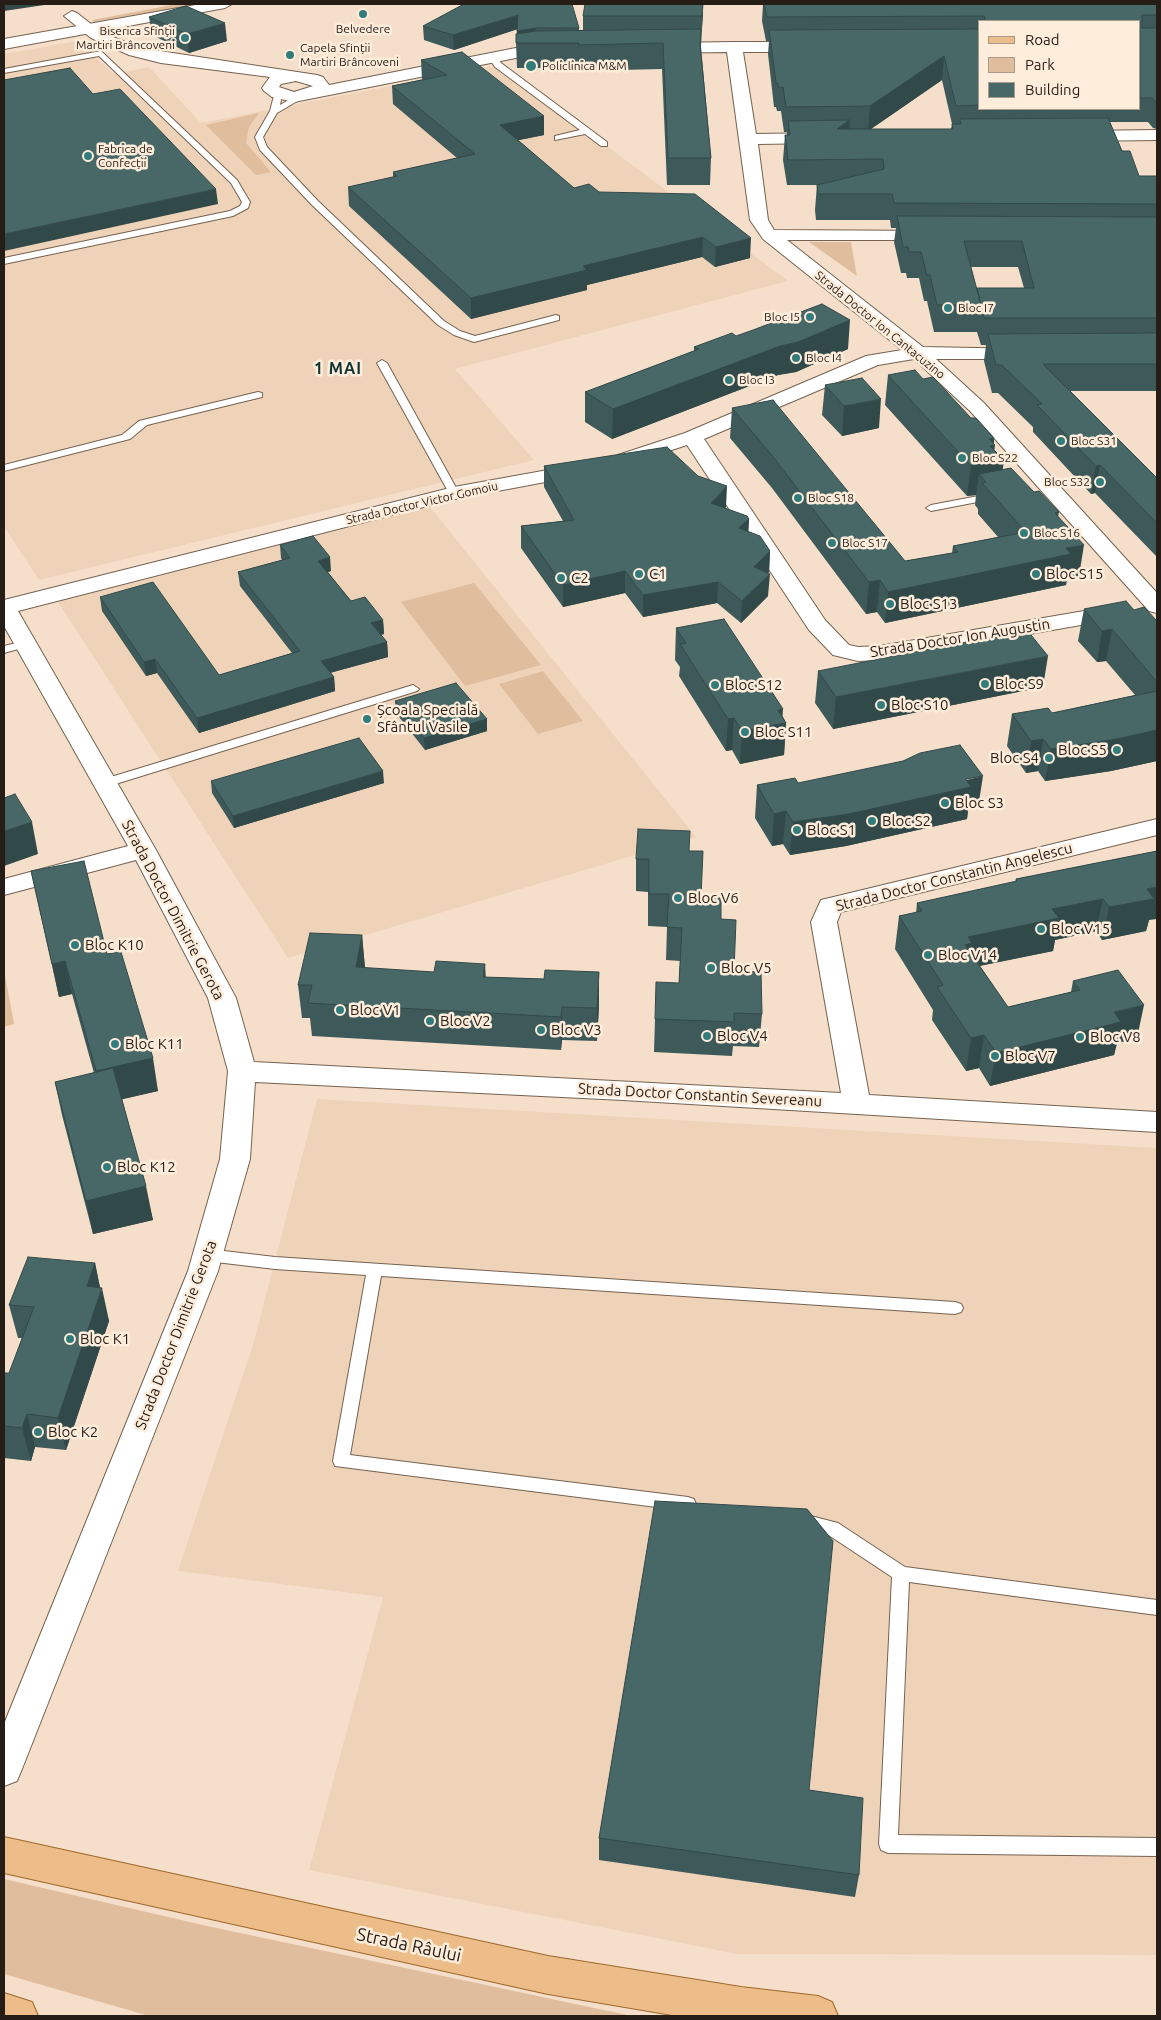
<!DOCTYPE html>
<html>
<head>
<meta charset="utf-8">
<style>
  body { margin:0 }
  #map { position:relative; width:1161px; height:2020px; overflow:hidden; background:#f5dfca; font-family:Ubuntu,sans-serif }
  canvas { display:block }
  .frame { position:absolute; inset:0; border:5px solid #251d16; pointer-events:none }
  .legend { position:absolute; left:978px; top:20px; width:162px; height:90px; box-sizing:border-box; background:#ffeddc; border:1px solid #a89a8d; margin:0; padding:6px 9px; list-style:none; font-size:15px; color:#251d16 }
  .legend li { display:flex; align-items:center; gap:10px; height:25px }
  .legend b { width:25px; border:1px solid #a89a8d }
</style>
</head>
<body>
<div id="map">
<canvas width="1161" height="2020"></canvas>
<div class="frame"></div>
<ul class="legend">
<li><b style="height:6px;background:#ecbd88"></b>Road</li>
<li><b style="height:14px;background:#e0bd9d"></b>Park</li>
<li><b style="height:14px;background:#486868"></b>Building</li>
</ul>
</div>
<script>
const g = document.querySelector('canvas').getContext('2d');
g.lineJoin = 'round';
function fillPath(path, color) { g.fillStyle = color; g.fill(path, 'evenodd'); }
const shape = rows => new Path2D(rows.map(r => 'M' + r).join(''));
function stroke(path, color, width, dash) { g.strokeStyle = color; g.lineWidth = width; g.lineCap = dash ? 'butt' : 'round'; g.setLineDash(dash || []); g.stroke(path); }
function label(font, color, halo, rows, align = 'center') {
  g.font = font + ' Ubuntu,sans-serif'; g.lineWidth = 5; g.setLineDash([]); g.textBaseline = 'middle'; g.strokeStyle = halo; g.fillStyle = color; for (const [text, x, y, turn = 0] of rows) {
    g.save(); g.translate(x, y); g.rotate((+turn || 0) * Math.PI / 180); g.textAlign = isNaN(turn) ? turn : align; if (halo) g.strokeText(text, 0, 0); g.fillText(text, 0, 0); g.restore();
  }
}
fillPath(shape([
  [77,41,114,74,149,67,201,123,498,65,788,281,455,369,534,460,39,580,4,527,4,54],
  [430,507,696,837,288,958,58,602],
  [317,1099,1157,1148,1157,1955,738,1954,309,1870,383,1597,178,1571,253,1345]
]), '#efd3b9');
fillPath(shape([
  [177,4,198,4,94,22,92,20],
  [259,113,249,127,246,143,271,172,256,175,206,125],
  [809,242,851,242,857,277,857,276],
  [474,583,541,665,465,686,401,602],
  [543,671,583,721,538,734,499,684],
  [4,970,14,1024,4,1027],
  [4,1879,207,1926,632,2016,149,2016,4,1974]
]), '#e0bd9d');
const service = shape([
  [101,51,237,180,250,202,248,208,233,216,4,264,4,258,230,211,240,206,242,202,231,183,99,56,4,73,4,69,101,51],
  [490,56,496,56,501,63,607,142,607,146,601,146,585,134,555,140,555,136,580,130,495,67,489,58,490,56],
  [275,92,282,94,280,105,299,94,306,96,277,113,263,137,267,147,318,201,444,321,460,331,475,336,556,315,559,316,559,320,474,342,454,335,438,325,312,205,260,150,255,137,270,111,275,92],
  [382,360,387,363,459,493,458,495,454,496,449,493,377,363,382,360],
  [258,392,262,393,262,397,147,425,130,439,4,471,4,465,122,435,139,421,258,392],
  [994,493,998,494,998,498,931,511,926,508,931,505,994,493],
  [25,641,29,642,29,646,4,653,4,646,25,641],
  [413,685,419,689,417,691,109,786,105,787,99,783,101,780,413,685],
  [207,1249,275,1257,955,1302,961,1304,963,1308,961,1312,955,1314,381,1276,350,1455,688,1497,694,1499,696,1504,694,1509,688,1511,335,1466,333,1461,366,1275,275,1269,207,1261,202,1259,199,1255,202,1251,207,1249],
  [803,1514,838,1523,905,1567,1157,1600,1157,1615,909,1582,898,1835,1157,1838,1157,1856,888,1853,881,1850,879,1844,892,1577,827,1534,797,1526,795,1521,797,1516,803,1514]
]);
const minor = shape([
  [72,11,77,13,101,32,140,48,317,75,323,77,329,85,536,44,553,44,561,49,553,54,536,54,294,102,272,97,264,91,262,88,270,77,161,63,129,55,91,38,64,16,72,11],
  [296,81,313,86,294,92,279,87,281,84,296,81],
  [734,42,806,42,814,47,806,52,743,52,756,134,822,133,828,134,830,138,828,142,822,143,758,144,768,220,774,230,939,231,942,235,939,239,933,240,787,240,923,347,1029,349,1032,353,1029,357,1022,359,936,359,984,403,1157,593,1157,613,1149,611,970,411,914,359,878,365,704,439,825,620,849,645,858,647,880,646,1119,605,1127,607,1130,612,1127,617,880,660,858,661,833,655,809,630,687,445,632,463,625,465,618,463,615,459,618,455,685,433,866,356,902,350,763,239,750,220,727,52,664,53,656,48,664,43,734,42],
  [1157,130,1157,140,1078,141,1072,140,1070,136,1072,132,1078,131,1157,130],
  [581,464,588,466,591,470,588,474,455,499,18,611,156,850,236,998,254,1062,841,1093,811,922,821,900,1157,819,1157,835,841,912,837,922,869,1095,1157,1112,1157,1132,623,1100,255,1082,250,1159,218,1271,22,1769,17,1781,4,1786,4,1724,188,1271,220,1159,228,1071,208,998,136,860,4,895,4,879,128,846,4,626,4,600,454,487,581,464]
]);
const secondary = shape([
  [201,4,232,4,225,8,4,49,4,39,201,4]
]);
const primary = shape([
  [4,1837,548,1956,741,1987,818,1996,832,2002,838,2016,678,2016,548,1994,4,1873,4,1837],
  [4,1993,32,2002,38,2016,4,2016,4,1993]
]);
stroke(service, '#756250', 2);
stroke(minor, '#756250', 2);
stroke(secondary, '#756250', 2);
stroke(primary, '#9f682c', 2);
fillPath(service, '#fff');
fillPath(minor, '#fff');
fillPath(secondary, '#fff');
fillPath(primary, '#ecbd88');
fillPath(shape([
  [703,4,701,47,711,158,710,185,667,185,662,69,578,71,578,68,517,68,516,43,517,29,454,50,424,40,423,26,579,28,579,30,583,30,583,16],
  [763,4,1157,4,1157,129,1153,128,1148,122,1110,122,1122,151,1139,176,1157,176,1157,391,1070,391,1157,478,1157,557,1095,493,1091,494,1033,432,1033,427,998,393,992,393,984,361,986,345,981,345,977,332,934,332,927,301,924,301,919,278,907,278,906,273,901,273,894,242,896,228,891,228,890,220,816,220,815,210,817,185,787,185,783,160,785,135,787,135,787,132,784,132,781,111,777,111,776,107,774,107,768,54,769,41,766,41,762,21],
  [980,21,1140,21,1140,109,980,109],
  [942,80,952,124,951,129,871,129],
  [971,267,1018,267,1024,288,976,289],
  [149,17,227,41,189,53,152,35],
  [462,52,544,135,518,140,574,188,599,192,750,258,715,267,702,257,587,285,587,290,471,319,349,206,348,187,393,177,393,172,457,158,393,104,392,86,424,79,422,79,421,60],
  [736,336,848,349,796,372,778,375,612,439,585,422,585,392,694,351,694,347],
  [888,375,923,379,994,444,994,450,1004,460,1002,470,1034,492,1059,512,1058,517,1079,576,1067,578,1066,585,885,623,877,612,866,614,772,488,730,438,732,408,905,561,952,553,953,546,998,537,978,514,978,509,975,505,976,495,967,496,885,405],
  [825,385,879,428,842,436,822,415],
  [544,466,726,507,725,508,749,519,748,531,770,551,769,572,768,573,768,596,741,623,717,603,643,617,625,593,563,607,521,548,521,526,563,521,544,487],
  [280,545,331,571,328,572,351,601,383,620,384,634,381,635,387,642,388,657,330,673,334,677,335,691,199,733,157,673,146,676,102,611,100,597,219,675,292,653,240,586,238,572,282,560,281,558],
  [1084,609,1134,610,1157,621,1157,761,1111,771,1045,781,1038,771,1026,773,1007,746,1012,714,1052,713,1135,695,1106,661,1097,662,1078,641],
  [676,628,783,717,786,723,784,755,740,764,732,750,726,751,679,676,680,667,675,660],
  [818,671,1043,687,833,729,815,703],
  [395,701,487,719,487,731,425,750,396,713],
  [211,781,384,783,234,828,212,793],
  [798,783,978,808,968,810,967,819,846,846,790,855,783,844,772,846,755,818,757,785],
  [689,851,701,897,721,919,734,971,762,1014,759,1047,733,1046,732,1056,654,1052,655,1019,679,983,680,961,666,960,667,927,648,926,648,892,636,891,636,859],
  [1157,851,1149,920,1146,931,1102,940,1096,931,1055,940,1053,951,980,966,1008,1007,1071,992,1073,981,1137,1038,1117,1043,1114,1055,990,1086,979,1068,966,1071,932,1020,933,1010,895,949,899,916,916,913,917,903,1015,882,1016,879],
  [31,871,107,954,158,1091,122,1099,153,1220,93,1234,62,1115,55,1082,94,1073,72,994,59,997],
  [362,935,365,968,486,977,544,979,599,972,599,1005,597,1041,562,1040,561,1050,312,1036,310,1018,302,1018,298,985],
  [95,1263,100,1288,109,1321,66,1450,35,1447,31,1461,4,1458,4,1373,9,1373,22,1338,18,1338,9,1305],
  [809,1790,859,1875,855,1897,599,1860,599,1838]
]), '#3e5959');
fillPath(shape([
  [4,4,51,4,4,11],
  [703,4,703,16,701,41,702,16],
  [518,15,518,29,454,50,453,35],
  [225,23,227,41,189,53,187,34],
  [536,28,536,42,517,43,517,31],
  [944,56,942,80,868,131,870,106],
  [544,116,544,135,500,144,500,125],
  [850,120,848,145,837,129],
  [216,189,218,204,4,251,4,234],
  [703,237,702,257,587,285,587,290,471,319,471,298,583,266],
  [751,238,750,258,715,267,716,247],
  [850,320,848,349,796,372,778,375,612,439,613,409],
  [881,399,879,428,842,436,844,406],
  [994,438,994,445,995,445,993,462,1004,460,1000,490,986,482,979,474,976,495,967,496,971,466,989,439],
  [1100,465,1095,493,1091,494,1096,466],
  [727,486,726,507,710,524,711,503],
  [749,519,748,541,739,528],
  [1084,545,1079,576,1067,578,1066,585,885,623,888,592,1066,548],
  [770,551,769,572,752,589,754,567],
  [330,557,331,571,320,574,318,561],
  [625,571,625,593,563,607,563,585],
  [770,574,768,596,741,623,742,601],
  [880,580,877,612,866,614,869,582],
  [718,582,717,603,643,617,643,595],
  [383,620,384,634,372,637,371,623],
  [1112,629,1106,661,1097,662,1102,631],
  [387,642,388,657,322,675,321,661],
  [1048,656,1043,687,833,729,836,697],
  [155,659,157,673,146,676,144,662],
  [334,677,335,691,199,733,197,718],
  [783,709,782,723,786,723,784,755,740,764,742,731,778,710],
  [734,718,732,750,726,751,728,719],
  [487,719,487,731,425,750,424,738],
  [1157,730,1157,761,1111,771,1045,781,1051,749],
  [1043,739,1038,771,1026,773,1031,741],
  [383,771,384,783,234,828,233,816],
  [983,776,978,808,968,810,967,819,846,846,790,855,793,822],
  [786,811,783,844,772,846,774,814],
  [32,822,38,854,4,866,4,831],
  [1157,887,1157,919,1149,920,1146,931,1102,940,1109,907,1147,889],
  [1103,899,1096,931,1055,940,1053,951,968,968,965,945,968,937,1052,909],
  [362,935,365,968,356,967],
  [65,961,72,994,59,997,52,964],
  [485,964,487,997,483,977],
  [599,972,599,1005,597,1041,597,1008],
  [1144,1005,1137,1038,1117,1043,1114,1055,990,1086,996,1053,1114,1012],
  [562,1007,562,1040,561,1050,561,1017],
  [984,1035,979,1068,966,1071,971,1038],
  [153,1058,158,1091,102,1104,96,1071],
  [146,1186,153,1220,93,1234,86,1201],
  [95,1263,101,1292,102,1288,109,1321,66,1450,58,1418,87,1286],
  [27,1414,35,1447,31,1461,22,1428]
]), '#324949');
const building = shape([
  [464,4,572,4,579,28,536,28,517,31,518,15,453,35,423,26,464,4],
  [585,4,703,4,702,16,583,16,585,4],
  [764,4,1157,4,1157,15,1142,15,1142,28,1157,28,1157,104,1152,98,1140,98,1140,21,984,21,985,17,983,16,767,17,764,4],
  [186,6,225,23,187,34,149,17,186,6],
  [701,29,700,44,711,158,668,158,663,43,578,45,579,43,516,43,516,34,536,31,701,29],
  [980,29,980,105,956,106,944,56,870,106,786,107,783,87,778,87,778,83,776,83,769,30,980,29],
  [462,52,544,116,500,125,574,188,589,184,599,192,695,194,751,238,716,247,703,237,583,266,587,270,471,298,348,187,397,176,393,172,475,154,392,86,447,75,421,60,462,52],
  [70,68,93,94,120,89,216,189,4,234,4,80,70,68],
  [1108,118,1122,151,1130,151,1139,176,1157,176,1157,204,894,203,892,194,818,194,817,185,884,169,883,159,788,160,785,135,790,135,788,121,850,120,837,129,953,129,952,124,961,124,960,119,1108,118],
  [897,216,1157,217,1157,318,984,318,977,288,1034,288,1022,241,964,241,981,305,937,305,930,275,927,275,921,252,909,252,908,247,903,247,897,216],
  [822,304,850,320,798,342,780,346,613,409,585,392,699,349,694,347,732,333,736,336,753,330,822,304],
  [1157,333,1157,364,1043,364,1157,478,1157,523,1100,465,1096,466,1037,405,1042,404,1002,365,996,365,988,334,1157,333],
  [915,370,923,379,933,377,971,418,976,418,994,438,989,439,995,445,990,446,1004,460,971,466,888,375,915,370],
  [862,378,881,399,844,406,825,385,862,378],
  [773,400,905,561,958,552,953,546,1026,532,982,483,986,482,979,474,1011,468,1034,492,1039,491,1059,512,1055,513,1084,545,1066,548,1071,554,888,592,880,580,869,582,774,458,732,408,773,400],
  [667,447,698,476,727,486,711,503,747,516,749,519,739,528,760,536,770,551,754,567,770,574,742,601,718,582,643,595,625,571,563,585,521,526,574,520,544,466,667,447],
  [313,536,330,557,318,561,351,601,365,597,383,620,371,623,387,642,321,661,334,677,197,718,155,659,144,662,100,597,153,582,219,675,300,651,238,572,290,558,280,545,313,536],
  [1126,601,1134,610,1144,607,1157,621,1157,682,1112,629,1102,631,1084,609,1126,601],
  [724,619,783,709,778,710,786,723,742,731,734,718,728,719,680,644,686,643,676,628,724,619],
  [1027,630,1048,656,836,697,818,671,1027,630],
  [456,683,487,719,424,738,395,701,456,683],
  [1157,691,1157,730,1117,739,1051,749,1043,739,1031,741,1012,714,1048,708,1052,713,1157,691],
  [359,738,383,771,233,816,211,781,359,738],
  [960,745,983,776,966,779,971,787,849,814,793,822,786,811,774,814,757,785,795,778,798,783,903,761,920,753,960,745],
  [15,794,32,822,4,831,4,798,15,794],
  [638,829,690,831,689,851,703,851,701,897,721,898,721,919,736,920,734,971,761,972,762,1014,734,1013,734,1022,655,1019,656,982,679,983,682,928,667,927,669,894,649,894,649,859,636,859,638,829],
  [1157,851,1157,887,1147,889,1154,899,1109,907,1103,899,1052,909,1059,918,968,937,972,943,965,945,1008,1007,1080,990,1073,981,1118,970,1144,1005,1114,1012,1121,1022,996,1053,984,1035,971,1038,937,987,943,985,899,916,922,911,917,903,1017,881,1016,879,1157,851],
  [84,861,107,954,121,952,153,1058,96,1071,65,961,52,964,31,871,84,861],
  [310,933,362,935,356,967,434,972,436,961,485,964,483,977,544,979,545,970,599,972,597,1008,562,1007,561,1017,308,1003,312,985,298,985,310,933],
  [113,1068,146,1186,86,1201,55,1082,113,1068],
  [28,1257,95,1263,87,1286,102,1288,58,1418,27,1414,22,1428,4,1426,4,1373,9,1373,34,1307,9,1305,28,1257],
  [655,1501,807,1509,833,1541,809,1790,863,1798,859,1875,599,1838,655,1501]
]);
fillPath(building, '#486868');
stroke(building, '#324949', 1);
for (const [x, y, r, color] of [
  [363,14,5,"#337c7c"],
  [185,38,5,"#337c7c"],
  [290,55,5,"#337c7c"],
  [531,66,6,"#337c7c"],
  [88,156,5,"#337c7c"],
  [948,308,5,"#337c7c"],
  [810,317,5,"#337c7c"],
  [796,358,5,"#337c7c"],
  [729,380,5,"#337c7c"],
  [1061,441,5,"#337c7c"],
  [962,458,5,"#337c7c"],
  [1100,482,5,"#337c7c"],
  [798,498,5,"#337c7c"],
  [1024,533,5,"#337c7c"],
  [832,543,5,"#337c7c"],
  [639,574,5,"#337c7c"],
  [1036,574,5,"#337c7c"],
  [561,578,5,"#337c7c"],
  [890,604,5,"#337c7c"],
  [985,684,5,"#337c7c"],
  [715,685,5,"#337c7c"],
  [881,705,5,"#337c7c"],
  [367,719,5,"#337c7c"],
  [745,732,5,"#337c7c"],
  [1117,750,5,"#337c7c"],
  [1049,758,5,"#337c7c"],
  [945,803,5,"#337c7c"],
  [872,821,5,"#337c7c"],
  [797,830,5,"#337c7c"],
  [678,898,5,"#337c7c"],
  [1041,929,5,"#337c7c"],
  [75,945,5,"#337c7c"],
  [928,955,5,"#337c7c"],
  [711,968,5,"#337c7c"],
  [340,1010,5,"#337c7c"],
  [430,1021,5,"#337c7c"],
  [541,1030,5,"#337c7c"],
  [707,1036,5,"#337c7c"],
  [1080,1037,5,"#337c7c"],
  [115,1044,5,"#337c7c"],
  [995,1056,5,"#337c7c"],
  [107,1167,5,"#337c7c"],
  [70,1339,5,"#337c7c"],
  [38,1432,5,"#337c7c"]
]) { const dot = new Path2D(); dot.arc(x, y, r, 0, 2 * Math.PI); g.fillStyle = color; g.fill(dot); stroke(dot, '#ffeddc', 2); }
label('12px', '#251d16', '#ffeddc', [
  ["Belvedere",363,29,"center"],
  ["Biserica Sfinții",175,31,"right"],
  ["Martiri Brâncoveni",175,45,"right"],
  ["Capela Sfinții",300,48],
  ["Martiri Brâncoveni",300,62],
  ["Policlinica M&M",542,66],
  ["Fabrica de",98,149],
  ["Confecții",98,163],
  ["Bloc I7",958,308],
  ["Bloc I5",800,317,"right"],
  ["Bloc I4",806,358],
  ["Bloc I3",739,380],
  ["Bloc S31",1071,441],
  ["Bloc S22",972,458],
  ["Bloc S32",1090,482,"right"],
  ["Bloc S18",808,498],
  ["Bloc S16",1034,533],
  ["Bloc S17",842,543]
], 'left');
label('12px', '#251d16', '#ffeddc', [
  ["Strada Doctor Ion Cantacuzino",880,325,39],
  ["Strada Doctor Victor Gomoiu",422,503,-13]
]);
label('15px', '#251d16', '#ffeddc', [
  ["C1",649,574],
  ["Bloc S15",1046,574],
  ["C2",571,578],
  ["Bloc S13",900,604],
  ["Bloc S9",995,684],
  ["Bloc S12",725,685],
  ["Bloc S10",891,705],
  ["Școala Specială",377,710],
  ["Sfântul Vasile",377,727],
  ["Bloc S11",755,732],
  ["Bloc S5",1107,750,"right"],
  ["Bloc S4",1039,758,"right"],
  ["Bloc S3",955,803],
  ["Bloc S2",882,821],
  ["Bloc S1",807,830],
  ["Bloc V6",688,898],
  ["Bloc V15",1051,929],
  ["Bloc K10",85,945],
  ["Bloc V14",938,955],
  ["Bloc V5",721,968],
  ["Bloc V1",350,1010],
  ["Bloc V2",440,1021],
  ["Bloc V3",551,1030],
  ["Bloc V4",717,1036],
  ["Bloc V8",1090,1037],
  ["Bloc K11",125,1044],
  ["Bloc V7",1005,1056],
  ["Bloc K12",117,1167],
  ["Bloc K1",80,1339],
  ["Bloc K2",48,1432]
], 'left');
label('15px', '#251d16', '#ffeddc', [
  ["Strada Doctor Ion Augustin",960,638,-9],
  ["Strada Doctor Constantin Angelescu",954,877,-14],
  ["Strada Doctor Dimitrie Gerota",173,910,62],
  ["Strada Doctor Constantin Severeanu",700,1095,3],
  ["Strada Doctor Dimitrie Gerota",176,1335,-69]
]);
g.letterSpacing = '1px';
label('bold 16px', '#0f3333', '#ffeddc', [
  ["1 MAI",338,369]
]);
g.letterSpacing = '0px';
label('18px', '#251d16', '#ffeddc', [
  ["Strada Râului",409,1945,12]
]);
</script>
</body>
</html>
